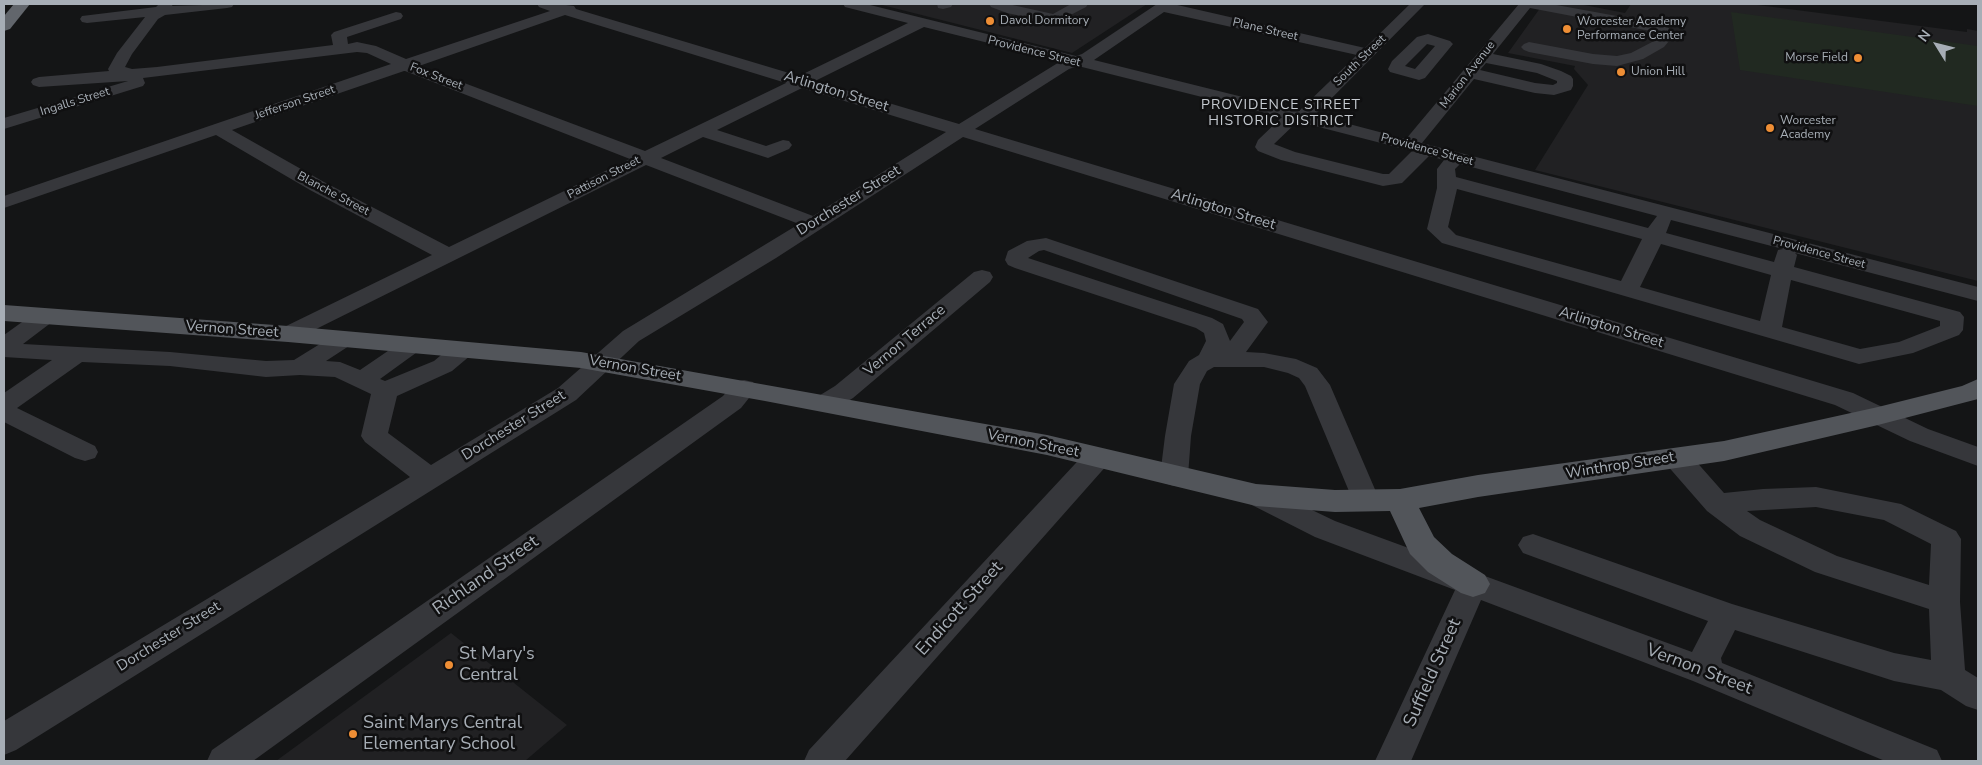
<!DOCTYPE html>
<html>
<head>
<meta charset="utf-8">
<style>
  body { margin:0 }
  #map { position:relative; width:1982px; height:765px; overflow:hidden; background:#141516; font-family:"Nunito Sans",sans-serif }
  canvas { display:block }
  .frame { position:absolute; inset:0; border:5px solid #a7aeb6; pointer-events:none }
  .north { position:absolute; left:1912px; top:20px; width:50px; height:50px; -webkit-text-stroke:4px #101011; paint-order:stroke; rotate:306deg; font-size:14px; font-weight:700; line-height:20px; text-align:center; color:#a7aeb6 }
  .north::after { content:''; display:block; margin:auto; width:18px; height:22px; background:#a7aeb6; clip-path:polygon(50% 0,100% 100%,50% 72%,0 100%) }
</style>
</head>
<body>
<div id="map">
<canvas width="1982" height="765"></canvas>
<div class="frame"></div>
<div class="north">N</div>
</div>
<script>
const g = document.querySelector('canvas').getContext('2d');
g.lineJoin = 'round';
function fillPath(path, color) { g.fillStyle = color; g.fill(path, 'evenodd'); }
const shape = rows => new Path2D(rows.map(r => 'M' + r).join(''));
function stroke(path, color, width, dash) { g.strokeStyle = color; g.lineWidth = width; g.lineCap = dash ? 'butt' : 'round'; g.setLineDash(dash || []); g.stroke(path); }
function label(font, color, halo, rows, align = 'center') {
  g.font = font + ' "Nunito Sans",sans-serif'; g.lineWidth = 5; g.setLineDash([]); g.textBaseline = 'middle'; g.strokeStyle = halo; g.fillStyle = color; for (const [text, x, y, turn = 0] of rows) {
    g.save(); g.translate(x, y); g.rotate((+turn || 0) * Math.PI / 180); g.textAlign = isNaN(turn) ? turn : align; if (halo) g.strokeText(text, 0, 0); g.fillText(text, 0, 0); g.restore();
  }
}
fillPath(shape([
  [878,4,1147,4,1072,53],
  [1543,4,1579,4,1625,13,1631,4,1750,4,1967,32,1967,29,1978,31,1978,281,1535,170,1588,85,1574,69,1575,66,1508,53],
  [451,633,567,725,525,761,276,761]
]), '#212123');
fillPath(shape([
  [1731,12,1978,46,1978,106,1740,70]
]), '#212921');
fillPath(shape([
  [159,4,173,4,172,6,234,4,232,7,227,8,165,15,158,19,132,54,125,67,132,69,157,67,333,45,331,35,334,32,396,12,401,13,403,16,401,19,347,37,348,44,357,42,376,46,406,59,550,11,539,7,537,4,558,4,574,6,576,9,799,76,908,23,845,7,843,4,866,4,1076,56,1082,54,1157,4,1173,4,1365,48,1410,4,1425,4,1315,115,1406,139,1519,4,1551,4,1666,25,1674,35,1664,47,1643,59,1617,66,1593,64,1529,52,1524,50,1521,47,1524,44,1529,42,1593,54,1617,56,1631,53,1654,41,1658,35,1656,32,1530,8,1493,54,1541,64,1561,71,1571,76,1573,79,1573,86,1571,90,1554,95,1535,93,1474,79,1422,143,1978,287,1978,301,1795,253,1797,255,1794,267,1960,312,1964,317,1963,330,1959,335,1913,353,1859,364,1442,243,1427,229,1437,188,1437,169,1444,160,1429,156,1402,183,1383,186,1281,160,1258,151,1255,147,1258,140,1282,117,1078,66,1069,69,975,129,1853,393,1928,429,1978,447,1978,466,1910,441,1835,405,963,137,776,258,639,341,576,400,16,750,4,755,4,721,410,477,365,442,361,436,371,394,335,377,300,375,266,377,170,366,82,362,17,408,95,446,98,452,95,458,85,461,75,458,4,422,4,393,52,360,4,357,4,335,36,312,44,310,52,312,56,317,52,322,23,344,170,352,266,361,294,360,336,334,344,332,352,334,356,339,352,344,326,361,340,362,360,370,404,340,412,338,420,340,424,345,420,350,380,379,385,381,434,361,453,345,462,343,471,345,474,350,471,355,452,371,397,396,388,433,431,465,558,388,623,331,799,224,646,165,296,339,288,341,280,339,276,334,280,329,432,255,310,190,216,135,4,208,4,196,391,64,367,53,357,52,143,78,145,83,143,86,4,129,4,118,128,81,39,87,33,85,31,82,33,79,39,77,109,71,108,69,117,53,145,17,87,23,82,22,80,19,82,16,156,7,159,4],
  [1164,12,1357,55,1299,111,1094,60,1164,12],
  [565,15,786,83,645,151,419,66,565,15],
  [924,27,1061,61,959,124,815,81,924,27],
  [1486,63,1537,73,1557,81,1557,83,1553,85,1535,83,1480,70,1486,63],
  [404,71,405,71,630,159,449,247,324,182,232,130,404,71],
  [802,88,946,132,813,216,661,158,703,137,768,158,789,149,792,145,789,141,783,140,766,146,717,130,802,88],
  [1297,122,1311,125,1412,151,1389,174,1383,174,1295,152,1274,144,1297,122],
  [1460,164,1657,216,1648,228,1456,177,1455,169,1460,164],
  [1457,189,1642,239,1621,281,1456,235,1448,227,1457,189],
  [1671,220,1783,249,1778,250,1774,262,1666,233,1671,220],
  [1661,244,1771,275,1760,321,1640,287,1661,244],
  [1791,280,1940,321,1940,326,1899,342,1860,349,1782,327,1791,280],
  [937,4,953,4,951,7,943,9,938,8,937,4],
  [989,4,1008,4,1053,14,1071,4,1088,4,1086,7,1055,23,1007,13,991,7,989,4],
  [1428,34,1450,41,1453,44,1425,78,1419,80,1390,72,1388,69,1392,61,1417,37,1428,34],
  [1427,44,1435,46,1415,69,1405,66,1427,44],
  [1046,238,1258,309,1268,322,1246,352,1264,353,1296,359,1317,368,1330,385,1380,501,1376,508,1366,511,1356,508,1305,386,1299,378,1288,373,1264,367,1214,367,1207,371,1200,384,1191,436,1188,476,1184,483,1174,486,1164,483,1160,476,1165,436,1174,384,1189,361,1199,355,1206,341,1204,333,1196,328,1015,268,1008,265,1005,260,1008,251,1027,241,1046,238],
  [1044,250,1242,319,1244,322,1230,341,1223,324,1212,318,1028,258,1039,251,1044,250],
  [982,270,990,272,993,277,990,282,853,398,835,409,826,411,817,409,813,403,817,397,835,386,974,272,982,270],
  [744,380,753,382,757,388,741,408,253,761,207,761,212,750,723,396,735,382,744,380],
  [1098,448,1108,450,1112,457,1108,464,845,761,804,761,809,750,1088,450,1098,448],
  [1676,448,1686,450,1724,493,1763,489,1816,487,1901,504,1956,531,1961,539,1960,602,1965,670,1978,678,1978,710,1966,706,1941,690,1894,681,1735,630,1721,658,1722,663,1937,750,1942,761,1885,761,1693,681,1481,600,1411,761,1375,761,1455,590,1315,537,1246,502,1242,495,1246,488,1256,485,1266,488,1335,521,1692,652,1708,621,1523,553,1518,545,1523,537,1533,534,1732,604,1894,653,1931,660,1929,609,1815,572,1740,536,1707,511,1666,464,1662,457,1666,450,1676,448],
  [1816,507,1884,520,1931,544,1929,585,1837,556,1760,520,1747,511,1816,507]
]), '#36373b');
fillPath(shape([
  [4,305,288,326,581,352,1047,435,1256,484,1335,490,1400,489,1478,475,1724,441,1878,407,1962,386,1978,379,1978,399,1878,425,1724,461,1478,497,1419,508,1434,537,1452,554,1485,575,1490,584,1485,593,1473,597,1461,593,1428,572,1410,554,1390,511,1335,512,1256,506,1047,455,765,401,581,368,288,342,4,321,4,305]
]), '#52555a');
fillPath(shape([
  [14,4,30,4,10,29,4,31,4,16,14,4]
]), '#62666c');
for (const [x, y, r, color] of [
  [990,21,5,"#ee8e35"],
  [1567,29,5,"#ee8e35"],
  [1858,58,5,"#ee8e35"],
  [1621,72,5,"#ee8e35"],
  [1770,128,5,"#ee8e35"],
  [449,665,5,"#ee8e35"],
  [353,734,5,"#ee8e35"]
]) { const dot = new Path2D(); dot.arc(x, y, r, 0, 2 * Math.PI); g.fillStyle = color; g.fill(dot); stroke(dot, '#101011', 2); }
label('12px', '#a7aeb6', '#101011', [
  ["Davol Dormitory",1000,21],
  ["Worcester Academy",1577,22],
  ["Performance Center",1577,36],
  ["Morse Field",1848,58,"right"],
  ["Union Hill",1631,72],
  ["Worcester",1780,121],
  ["Academy",1780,135]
], 'left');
label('12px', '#a7aeb6', '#101011', [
  ["Plane Street",1265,30,13],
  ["Providence Street",1034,52,14],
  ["South Street",1360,61,-44],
  ["Marion Avenue",1468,75,-52],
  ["Fox Street",436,77,21],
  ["Ingalls Street",75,102,-17],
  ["Jefferson Street",295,103,-19],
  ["Providence Street",1427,150,15],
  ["Pattison Street",604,178,-27],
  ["Blanche Street",333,194,28],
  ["Providence Street",1819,253,15]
]);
g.letterSpacing = '1px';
label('14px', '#c7ccd2', '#101011', [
  ["PROVIDENCE STREET",1281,106],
  ["HISTORIC DISTRICT",1281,122]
]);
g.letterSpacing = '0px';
label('15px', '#a7aeb6', '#101011', [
  ["Arlington Street",836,92,17],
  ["Dorchester Street",849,201,-32],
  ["Arlington Street",1223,210,17],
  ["Arlington Street",1611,328,17],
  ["Vernon Street",232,330,4],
  ["Vernon Terrace",905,341,-40],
  ["Vernon Street",635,369,10],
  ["Dorchester Street",514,426,-32],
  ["Vernon Street",1033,444,11],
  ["Winthrop Street",1620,466,-9],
  ["Dorchester Street",169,637,-32]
]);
label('18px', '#a7aeb6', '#101011', [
  ["Richland Street",486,576,-35],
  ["Endicott Street",960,609,-48],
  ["Vernon Street",1699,670,21],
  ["Suffield Street",1433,673,-66]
]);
label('18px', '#a7aeb6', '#101011', [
  ["St Mary's",459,655],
  ["Central",459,676],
  ["Saint Marys Central",363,724],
  ["Elementary School",363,745]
], 'left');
</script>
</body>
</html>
